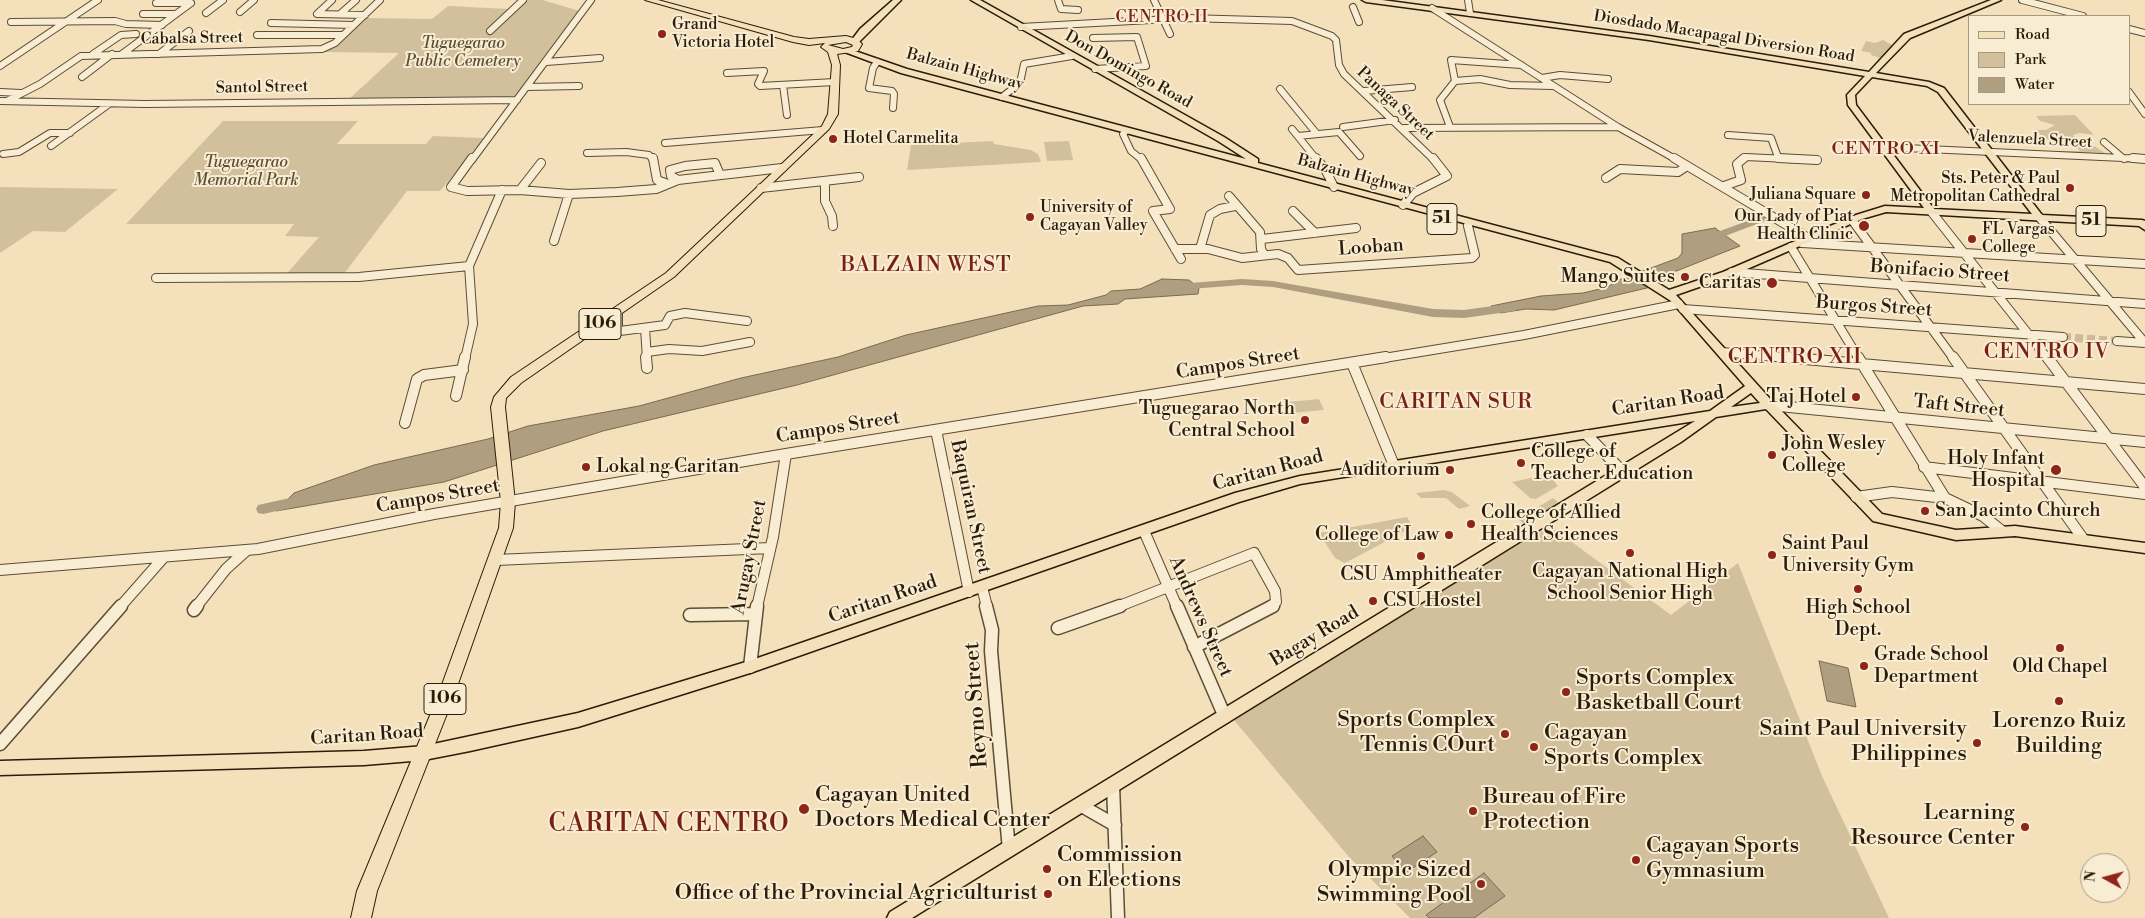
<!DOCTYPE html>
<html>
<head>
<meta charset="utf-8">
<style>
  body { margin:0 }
  #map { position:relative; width:2145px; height:918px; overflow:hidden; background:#f4e1bc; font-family:"Libre Bodoni",serif }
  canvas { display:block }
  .legend { position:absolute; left:1968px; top:15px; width:162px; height:90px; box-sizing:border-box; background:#f8ecd3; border:1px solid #a69982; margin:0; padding:6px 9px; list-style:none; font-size:15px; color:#2a1c08 }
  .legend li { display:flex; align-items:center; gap:10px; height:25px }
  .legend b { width:25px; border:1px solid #a69982 }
  .north { position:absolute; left:2080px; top:853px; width:50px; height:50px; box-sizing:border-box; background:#f8ecd3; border:1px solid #a69982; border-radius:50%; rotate:277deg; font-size:14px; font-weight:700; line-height:20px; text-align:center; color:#2a1c08 }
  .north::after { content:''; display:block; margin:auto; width:18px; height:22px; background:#8f2418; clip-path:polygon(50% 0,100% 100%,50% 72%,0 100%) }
</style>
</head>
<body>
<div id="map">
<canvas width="2145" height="918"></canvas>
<ul class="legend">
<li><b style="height:6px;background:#f4e1bc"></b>Road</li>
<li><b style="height:14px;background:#d2c09d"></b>Park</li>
<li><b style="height:14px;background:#af9e7f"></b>Water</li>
</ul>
<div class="north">N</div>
</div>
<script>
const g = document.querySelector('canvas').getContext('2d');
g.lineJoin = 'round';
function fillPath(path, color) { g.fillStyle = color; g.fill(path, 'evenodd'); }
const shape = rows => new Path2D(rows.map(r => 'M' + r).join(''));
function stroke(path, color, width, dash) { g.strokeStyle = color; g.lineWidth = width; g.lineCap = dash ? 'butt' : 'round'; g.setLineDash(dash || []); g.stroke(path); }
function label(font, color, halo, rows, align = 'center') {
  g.font = font + ' "Libre Bodoni",serif'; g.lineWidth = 4; g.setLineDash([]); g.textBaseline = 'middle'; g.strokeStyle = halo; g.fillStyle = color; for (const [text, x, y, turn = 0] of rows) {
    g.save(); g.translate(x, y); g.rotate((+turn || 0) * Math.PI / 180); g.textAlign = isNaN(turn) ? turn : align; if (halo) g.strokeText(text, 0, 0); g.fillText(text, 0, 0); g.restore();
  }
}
fillPath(shape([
  [519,0,542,0,580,11,515,99,348,100,399,53,325,52,364,18,432,19,448,6,509,9],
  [1883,40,1892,45,1880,58,1871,55,1871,53,1861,51,1866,41,1875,43],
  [2075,115,2094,135,2080,133,2073,135,2078,142,2091,144,2105,153,2060,152,2058,151,2080,151,2071,141,2045,139,2036,130,2046,130,2055,125,2040,121,2036,116],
  [223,121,358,121,337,144,426,144,433,136,484,138,440,191,407,191,343,275,283,278,319,237,285,236,294,224,126,224],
  [993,141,994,144,1031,150,1038,154,1041,162,907,170,911,145],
  [1069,141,1073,160,1047,161,1044,142],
  [0,187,118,189,65,232,33,231,0,253],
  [1319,399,1324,410,1292,413,1288,402],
  [1544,475,1550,476,1558,486,1536,499,1530,498,1512,482],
  [1444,490,1452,492,1470,506,1459,509,1446,498,1421,498,1416,493],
  [1553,498,1559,503,1525,525,1518,519],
  [1407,517,1413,527,1345,563,1335,558,1319,533],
  [1550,526,1671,615,1738,563,1822,776,1889,918,1410,918,1349,857,1233,719,1378,627]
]), '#d2c09d');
const water = shape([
  [1715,228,1740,246,1661,277,1651,287,1554,310,1526,309,1500,313,1491,306,1541,296,1583,293,1608,287,1616,281,1678,258,1682,253,1682,234,1715,228],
  [1162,279,1189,280,1199,288,1198,294,1125,299,1118,304,1083,306,797,385,603,431,444,482,276,511,294,493,374,465,488,439,528,426,639,406,741,378,838,357,906,335,1038,306,1068,305,1106,295,1111,291,1140,289,1162,279],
  [1819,661,1848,668,1856,707,1827,701,1819,661],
  [1423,836,1437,852,1405,873,1392,856,1423,836],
  [1484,873,1505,896,1474,918,1429,918,1426,915,1484,873]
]);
fillPath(water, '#af9e7f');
stroke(water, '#7a6a4f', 1);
fillPath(shape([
  [1761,216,1766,219,1765,221,1717,239,1713,245,1705,245,1703,243,1709,235,1761,216],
  [1242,279,1273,281,1433,309,1464,310,1514,303,1520,307,1514,311,1464,318,1433,317,1273,287,1242,285,1177,290,1171,287,1177,284,1242,279],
  [299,496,304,497,306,501,304,505,263,514,258,513,256,509,258,505,299,496]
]), '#af9e7f');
stroke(shape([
  [2063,337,2117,341]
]), '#ccba98', 8, [8, 4]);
const minorFar3 = shape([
  [332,0,317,14,365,15],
  [1058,0,1061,9,1078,10],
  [1154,0,1170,34],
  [1468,0,1470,13],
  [2022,0,2083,16],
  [156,3,191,3],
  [1353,7,1359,22],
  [1432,8,1618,127,1677,160],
  [240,12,254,0],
  [206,13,223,0],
  [143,14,176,14],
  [340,14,356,0],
  [11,22,115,21,126,24,162,25],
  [271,23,354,25],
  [1021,27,1188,18,1292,21,1332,36,1336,40,1339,65,1344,74,1434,160],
  [2129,29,2145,33],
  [490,31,523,0],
  [257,35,343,35],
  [1093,38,1137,37,1146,66,1095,69],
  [93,54,121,35,136,34],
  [122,54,191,3],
  [159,54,189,31],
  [546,62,600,58],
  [877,62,873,68,869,88,892,91,894,94,893,108],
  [0,66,98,0],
  [727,73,764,71,758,84,760,86,835,82],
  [82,77,112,54],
  [1542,78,1560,75,1608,79],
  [1455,81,1480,79,1510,85,1553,86],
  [783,85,787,115],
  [527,87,579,86],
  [1280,89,1317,134],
  [1364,91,1412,87],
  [0,92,21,93],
  [2129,92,2145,114],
  [1002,97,1020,83,1024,64,1072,56],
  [0,101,145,104,517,100],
  [7,101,40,84,81,56,322,49,335,43,380,0],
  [1343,127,1395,120],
  [1450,127,1440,100,1455,81,1451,60,1521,65],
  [1404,128,1618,127],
  [1292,129,1317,160],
  [1126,131,1123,134,1131,151,1142,160],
  [1728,135,1771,138,1778,157],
  [1298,136,1339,132,1360,156],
  [2104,142,2124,159],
  [665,143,823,130],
  [51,146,109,104],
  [1883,147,2145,159],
  [587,153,626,152,649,155,653,160],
  [3,154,19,152,50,133,70,133],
  [472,160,591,0],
  [1743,160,1746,157,1808,160]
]);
const minorFar2 = shape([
  [472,158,451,187,467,191,520,190,569,194,617,192,656,189,678,180,782,168],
  [653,158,657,180,668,184],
  [1141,158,1170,209,1153,211,1181,259],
  [1316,158,1325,169,1334,187],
  [1674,158,1810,239],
  [1778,158,1817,160],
  [2133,158,2145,159],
  [1606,178,1620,169,1678,172,1687,166],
  [678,180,671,176,670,170,685,166,715,163,720,175],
  [825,182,825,201,832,216,833,226],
  [1724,186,1741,180,1737,164,1744,158],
  [761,188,859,177],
  [520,190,541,163],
  [1229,196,1260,232,1261,249,1264,254],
  [1403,205,1413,193,1447,176,1433,158],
  [1930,210,2048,359],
  [1293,211,1315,233],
  [2040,218,2145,343],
  [1852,220,1954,359],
  [1262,239,1356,228],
  [554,241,569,194],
  [1802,243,2145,264],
  [1791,247,1859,359],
  [1175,249,1208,249,1242,258,1278,254,1288,258,1298,270,1472,258,1475,255,1468,226],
  [1200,249,1210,215,1220,209,1235,206],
  [1732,272,2145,304],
  [156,278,359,277,469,266],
  [1683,309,2063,337],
  [618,312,618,329,620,331,665,325,670,316,685,313,747,321],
  [645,328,647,359],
  [2117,341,2145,343],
  [647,352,669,349,702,351,750,342],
  [1722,352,1797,359],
  [465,359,473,324,469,266,502,190],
  [1378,359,1524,335,1679,304]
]);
const minorFar1 = shape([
  [646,357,647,368],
  [1782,357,2145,389],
  [1858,357,1945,498,1983,516,2002,531],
  [1953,357,2084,540],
  [2047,357,2145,487],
  [1352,363,1393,463],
  [456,396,465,357],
  [1769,405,2145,442],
  [405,423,417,379,424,375,463,370],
  [936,430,969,592],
  [1587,435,1622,471],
  [1924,467,2145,494],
  [1856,497,1892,492,1945,498],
  [1144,531,1177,607],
  [496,560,770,548],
  [0,570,258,549,434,514,786,454,1386,357],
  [982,587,987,607],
  [120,607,164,557],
  [196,607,226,569,247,550],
  [757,607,773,537,786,454],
  [1117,607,1254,553,1275,591,1276,602,1270,607]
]);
const minor = shape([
  [986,606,992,630,991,651,1009,850],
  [1177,606,1225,717],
  [194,610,197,606],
  [690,615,755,614],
  [1058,628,1120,606],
  [1194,647,1273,606],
  [750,667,757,606],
  [0,744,121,606],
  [1113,785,1118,918],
  [1080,805,1115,825]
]);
const major = shape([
  [893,0,901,0,858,43,852,43,851,41,860,29,893,0],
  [971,0,980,0,1224,137,1258,159,1258,163,1618,258,1669,290,1723,272,1856,215,1885,206,1924,208,1848,105,1847,95,1865,76,1649,40,1366,2,1362,0,1382,0,1649,36,1869,72,1904,34,1991,0,2001,0,1910,38,1876,73,1929,82,1944,88,2042,215,2142,220,2145,221,2145,230,2139,226,1886,212,1862,219,1731,276,1676,295,1773,402,1882,514,1956,530,2015,526,2145,543,2145,553,2015,536,1956,540,1873,521,1766,409,1716,417,1681,442,912,918,887,918,890,912,1695,421,1300,484,1239,502,750,673,578,727,470,751,424,760,364,765,0,775,0,761,364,751,424,746,578,713,749,661,1235,493,1300,476,1710,411,1745,386,1671,301,1610,262,901,73,842,51,849,49,907,69,1246,159,1218,141,971,0],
  [1872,77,1927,86,1938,92,2032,214,1934,209,1856,105,1855,95,1872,77],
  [1751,393,1760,403,1731,407,1751,393]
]);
const highway = shape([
  [645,0,658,0,794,37,809,39,846,36,857,39,862,44,858,51,837,54,840,65,838,114,829,129,674,277,521,383,506,398,505,407,515,502,513,528,452,701,377,891,371,918,351,918,357,891,436,701,499,528,501,502,491,407,494,397,511,377,666,273,822,126,828,114,832,65,828,52,821,47,825,43,809,45,793,42,645,0],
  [846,42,853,45,852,47,843,49,828,45,846,42]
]);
stroke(minorFar3, '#5c4d35', 8);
stroke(minorFar2, '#5c4d35', 10);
stroke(minorFar1, '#5c4d35', 12);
stroke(minor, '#5c4d35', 15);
stroke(major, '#2a1c08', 3);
stroke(highway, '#2a1c08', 2);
stroke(minorFar3, '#f8ecd3', 6);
stroke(minorFar2, '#f8ecd3', 8);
stroke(minorFar1, '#f8ecd3', 10);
stroke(minor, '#f8ecd3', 12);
fillPath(major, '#f4e1bc');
fillPath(highway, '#f4e1bc');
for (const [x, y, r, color] of [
  [662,34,5,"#8f2418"],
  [833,139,5,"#8f2418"],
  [2070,188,5,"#8f2418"],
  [1866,195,5,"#8f2418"],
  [1030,217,5,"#8f2418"],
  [1864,226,6,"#8f2418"],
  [1972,239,5,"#8f2418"],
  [1685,277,5,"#8f2418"],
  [1772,283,6,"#8f2418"],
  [1856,397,5,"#8f2418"],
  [1305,420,5,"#8f2418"],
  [1772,455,5,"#8f2418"],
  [1521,463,5,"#8f2418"],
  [586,467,5,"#8f2418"],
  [1450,470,5,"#8f2418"],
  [2056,470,6,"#8f2418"],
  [1925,511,5,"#8f2418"],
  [1471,524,5,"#8f2418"],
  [1449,535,5,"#8f2418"],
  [1630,553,5,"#8f2418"],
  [1772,555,5,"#8f2418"],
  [1421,556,5,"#8f2418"],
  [1858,589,5,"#8f2418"],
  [1373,601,5,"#8f2418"],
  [2060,648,5,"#8f2418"],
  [1864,666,5,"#8f2418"],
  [1566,692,5,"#8f2418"],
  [2059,701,5,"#8f2418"],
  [1505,734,5,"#8f2418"],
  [1977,743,5,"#8f2418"],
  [1534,747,5,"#8f2418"],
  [804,809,6,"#8f2418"],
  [1473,811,5,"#8f2418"],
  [2025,827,5,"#8f2418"],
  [1636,860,5,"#8f2418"],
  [1047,869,5,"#8f2418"],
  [1481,884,5,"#8f2418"],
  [1048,894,5,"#8f2418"]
]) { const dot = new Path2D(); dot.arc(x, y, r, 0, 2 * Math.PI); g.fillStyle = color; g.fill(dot); stroke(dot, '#f8ecd3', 2); }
g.letterSpacing = '1px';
label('16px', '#7a1f14', '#f8ecd3', [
  ["CENTRO II",1162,18]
]);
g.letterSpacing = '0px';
label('16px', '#2a1c08', '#f8ecd3', [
  ["Grand",672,25],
  ["Victoria Hotel",672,43],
  ["Hotel Carmelita",843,139],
  ["Sts. Peter & Paul",2060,179,"right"],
  ["Metropolitan Cathedral",2060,197,"right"],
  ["Juliana Square",1856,195,"right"],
  ["University of",1040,208],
  ["Cagayan Valley",1040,226],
  ["Our Lady of Piat",1853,217,"right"],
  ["Health Clinic",1853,235,"right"],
  ["FL Vargas",1982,230],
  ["College",1982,248]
], 'left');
label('16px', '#2a1c08', '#f8ecd3', [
  ["Diosdado Macapagal Diversion Road",1724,37,9],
  ["Cabalsa Street",192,39,-1],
  ["Balzain Highway",965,70,15],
  ["Don Domingo Road",1128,70,29],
  ["Santol Street",262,88,-1],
  ["Panaga Street",1395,104,43],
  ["Valenzuela Street",2030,140,3],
  ["Balzain Highway",1356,176,15]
]);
label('italic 16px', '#5c4d35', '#f8ecd3', [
  ["Tuguegarao",463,44],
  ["Public Cemetery",463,62],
  ["Tuguegarao",246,163],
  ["Memorial Park",246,181]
]);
g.letterSpacing = '1px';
label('18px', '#7a1f14', '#f8ecd3', [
  ["CENTRO XI",1886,150]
]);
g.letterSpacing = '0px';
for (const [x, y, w] of [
  [1442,219,30],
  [2091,221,30],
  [600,324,42],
  [445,699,42]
]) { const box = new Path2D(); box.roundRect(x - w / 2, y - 15.5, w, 31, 4); g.fillStyle = '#f8ecd3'; g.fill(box); stroke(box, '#2a1c08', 1); }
label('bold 18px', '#2a1c08', null, [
  ["51",1442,219],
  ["51",2091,221],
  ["106",600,324],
  ["106",445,699]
]);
label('19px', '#2a1c08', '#f8ecd3', [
  ["Looban",1371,248,-4],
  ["Bonifacio Street",1940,272,4],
  ["Burgos Street",1874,307,4],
  ["Campos Street",1238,364,-9],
  ["Caritan Road",1668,402,-9],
  ["Taft Street",1959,407,6],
  ["Campos Street",838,428,-9],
  ["Caritan Road",1268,471,-15],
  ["Campos Street",438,497,-10],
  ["Baquiran Street",970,507,78],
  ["Arugay Street",750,557,-79],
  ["Caritan Road",883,600,-19],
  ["Andrews Street",1200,617,66],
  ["Bagay Road",1315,637,-31],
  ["Caritan Road",367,736,-4]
]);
label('19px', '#2a1c08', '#f8ecd3', [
  ["Mango Suites",1675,277,"right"],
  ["Caritas",1761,283,"right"],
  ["Taj Hotel",1846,397,"right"],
  ["Tuguegarao North",1295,409,"right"],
  ["Central School",1295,431,"right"],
  ["John Wesley",1782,444],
  ["College",1782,466],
  ["College of",1531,452],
  ["Teacher Education",1531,474],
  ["Holy Infant",2045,459,"right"],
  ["Hospital",2045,481,"right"],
  ["Lokal ng Caritan",596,467],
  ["Auditorium",1440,470,"right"],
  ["San Jacinto Church",1935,511],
  ["College of Allied",1481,513],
  ["Health Sciences",1481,535],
  ["College of Law",1439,535,"right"],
  ["Saint Paul",1782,544],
  ["University Gym",1782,566],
  ["Cagayan National High",1630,572,"center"],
  ["School Senior High",1630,594,"center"],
  ["CSU Amphitheater",1421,575,"center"],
  ["CSU Hostel",1383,601],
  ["High School",1858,608,"center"],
  ["Dept.",1858,630,"center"],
  ["Grade School",1874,655],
  ["Department",1874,677],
  ["Old Chapel",2060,667,"center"]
], 'left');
g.letterSpacing = '1px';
label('21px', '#7a1f14', '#f8ecd3', [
  ["BALZAIN WEST",926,266],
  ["CENTRO IV",2047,353],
  ["CENTRO XII",1795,358],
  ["CARITAN SUR",1456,403]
]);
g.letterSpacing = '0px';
label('22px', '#2a1c08', '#f8ecd3', [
  ["Sports Complex",1576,679],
  ["Basketball Court",1576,704],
  ["Sports Complex",1495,721,"right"],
  ["Tennis COurt",1495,746,"right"],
  ["Lorenzo Ruiz",2059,722,"center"],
  ["Building",2059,747,"center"],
  ["Saint Paul University",1967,730,"right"],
  ["Philippines",1967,755,"right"],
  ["Cagayan",1544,734],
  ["Sports Complex",1544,759],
  ["Cagayan United",815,796],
  ["Doctors Medical Center",815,821],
  ["Bureau of Fire",1483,798],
  ["Protection",1483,823],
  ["Learning",2015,814,"right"],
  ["Resource Center",2015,839,"right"],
  ["Cagayan Sports",1646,847],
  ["Gymnasium",1646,872],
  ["Commission",1057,856],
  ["on Elections",1057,881],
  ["Olympic Sized",1471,871,"right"],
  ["Swimming Pool",1471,896,"right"],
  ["Office of the Provincial Agriculturist",1038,894,"right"]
], 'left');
label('22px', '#2a1c08', '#f8ecd3', [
  ["Reyno Street",977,705,-94]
]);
g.letterSpacing = '1px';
label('25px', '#7a1f14', '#f8ecd3', [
  ["CARITAN CENTRO",669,825]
]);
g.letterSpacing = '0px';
</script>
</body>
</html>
